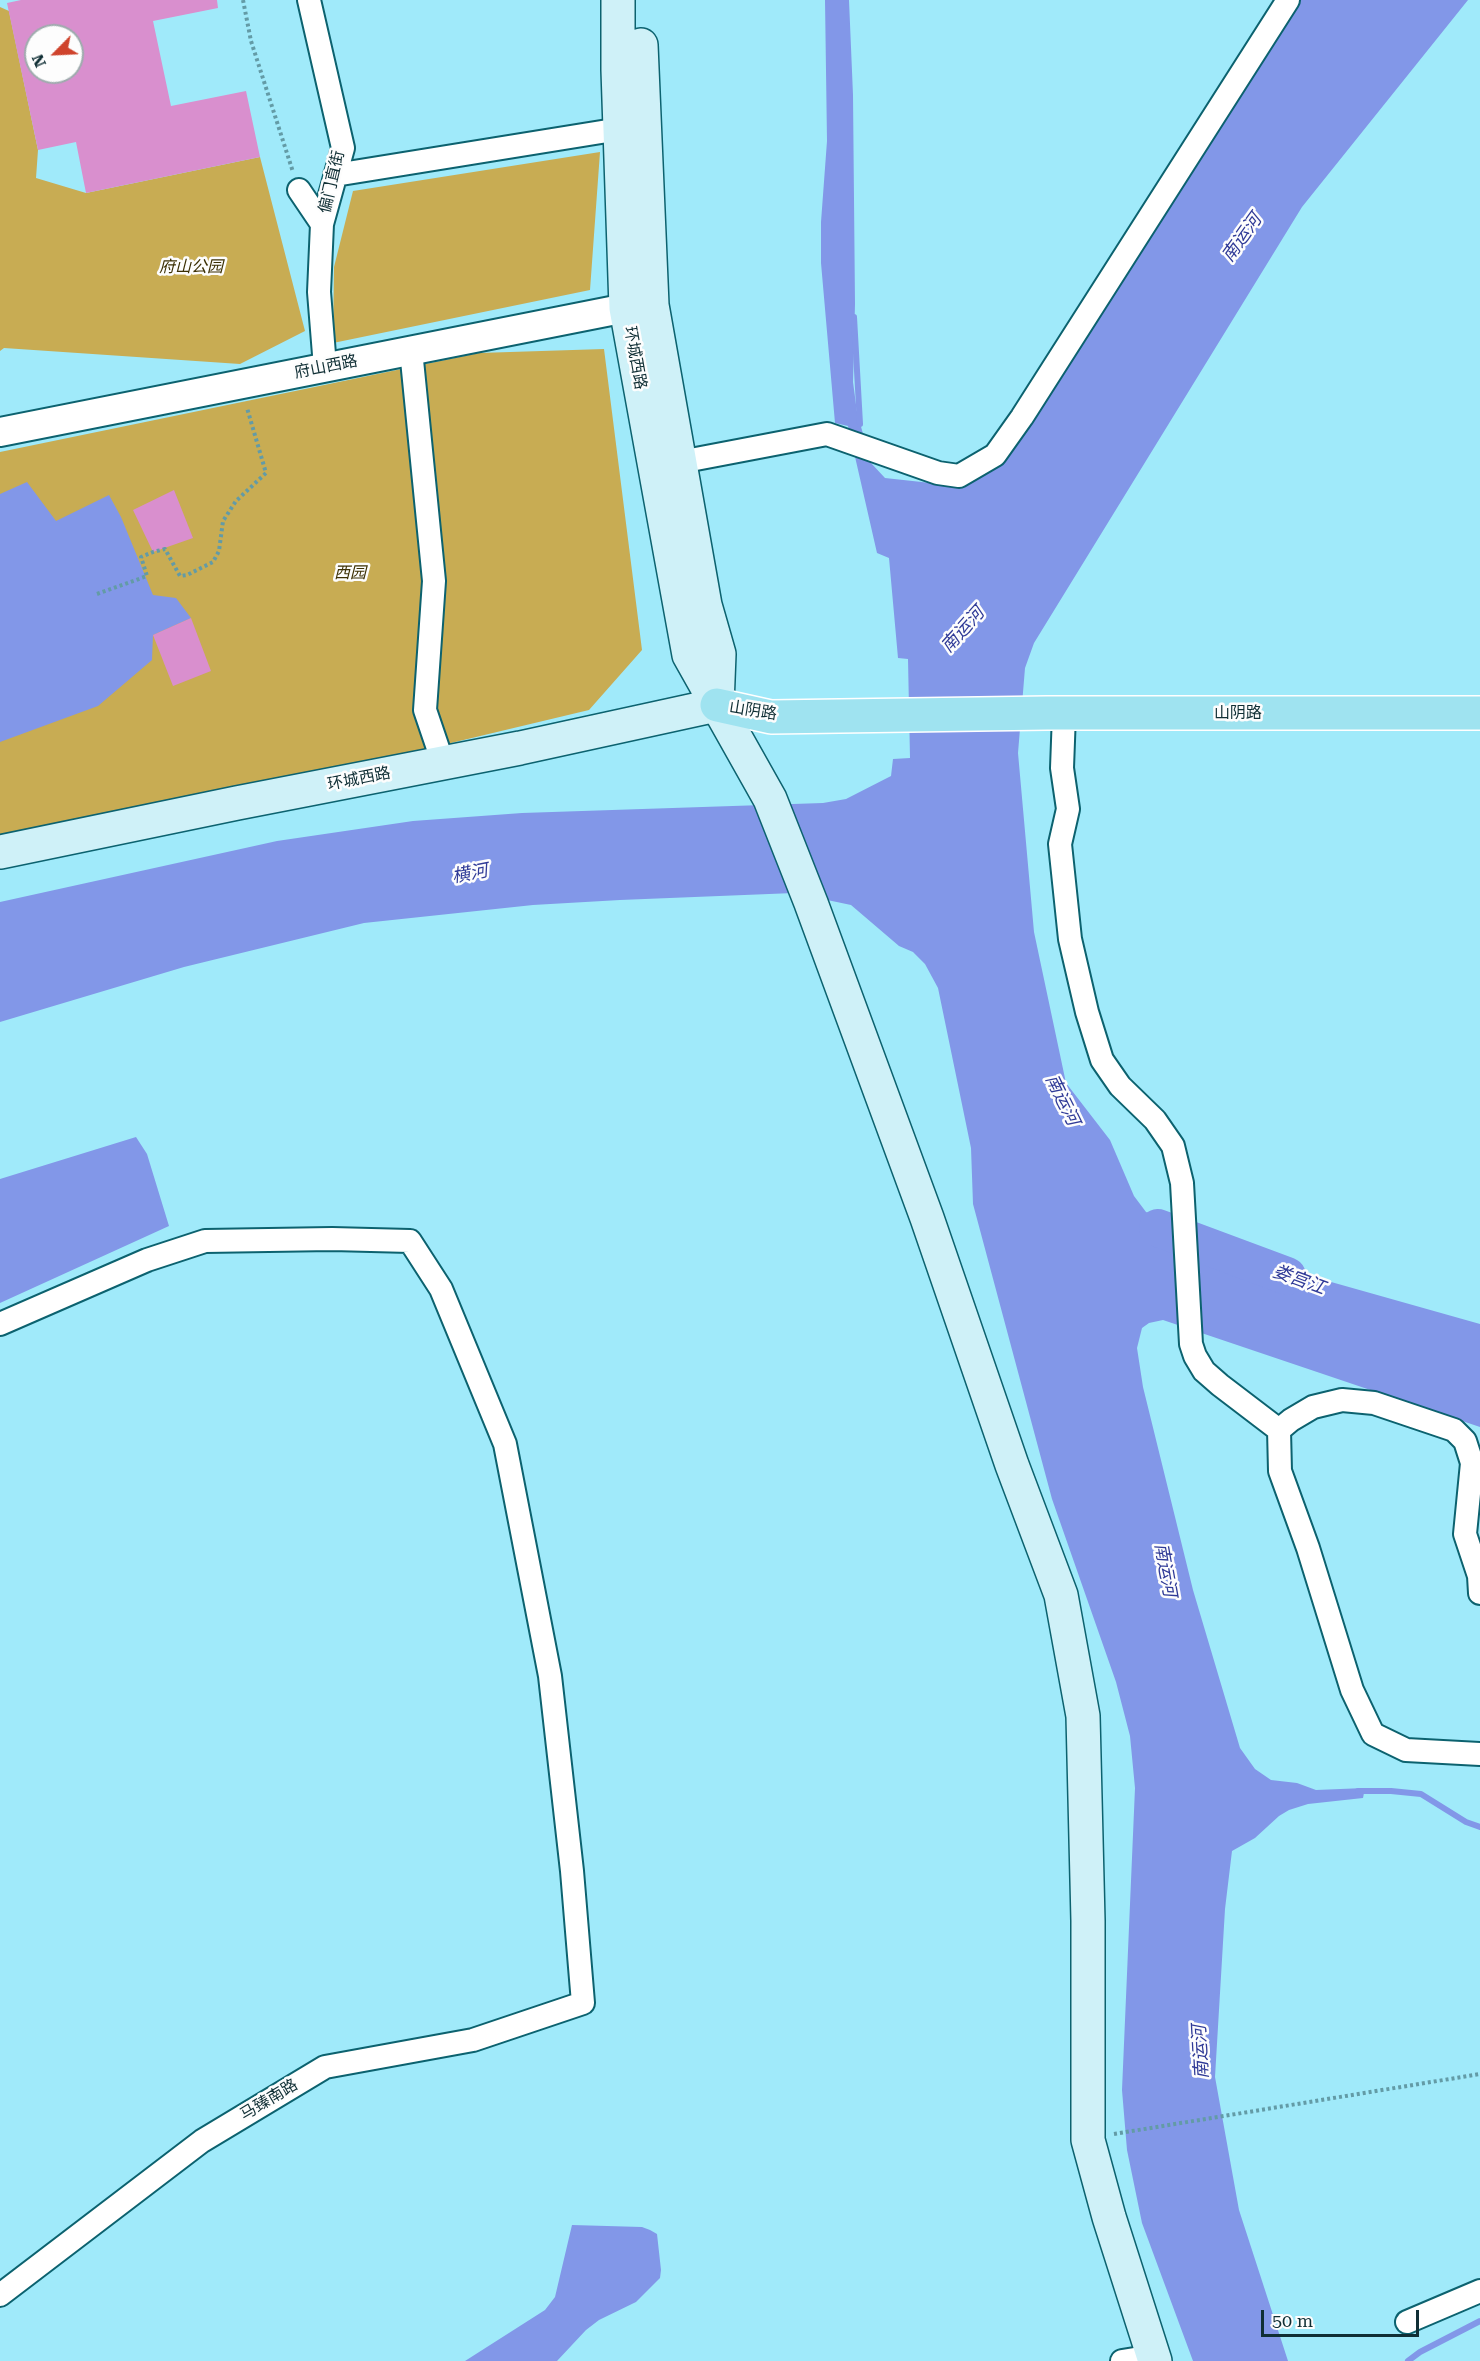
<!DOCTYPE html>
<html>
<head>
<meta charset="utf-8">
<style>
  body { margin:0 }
  #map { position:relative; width:1480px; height:2361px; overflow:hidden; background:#a0eafa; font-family:"Roboto Serif",serif }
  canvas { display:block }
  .north { position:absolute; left:24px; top:24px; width:60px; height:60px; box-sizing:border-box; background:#fdfdfd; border:2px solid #9eabad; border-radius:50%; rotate:246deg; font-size:16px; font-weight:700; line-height:24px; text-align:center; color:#102f35 }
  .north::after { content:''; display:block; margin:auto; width:21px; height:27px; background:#cf432c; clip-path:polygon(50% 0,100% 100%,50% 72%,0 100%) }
  .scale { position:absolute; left:1261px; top:2310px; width:158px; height:27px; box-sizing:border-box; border:3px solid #102f35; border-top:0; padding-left:8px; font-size:18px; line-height:21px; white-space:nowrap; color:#102f35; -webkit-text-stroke:4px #fdfdfd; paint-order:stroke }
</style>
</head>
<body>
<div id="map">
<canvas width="1480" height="2361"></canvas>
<div class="north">N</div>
<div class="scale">50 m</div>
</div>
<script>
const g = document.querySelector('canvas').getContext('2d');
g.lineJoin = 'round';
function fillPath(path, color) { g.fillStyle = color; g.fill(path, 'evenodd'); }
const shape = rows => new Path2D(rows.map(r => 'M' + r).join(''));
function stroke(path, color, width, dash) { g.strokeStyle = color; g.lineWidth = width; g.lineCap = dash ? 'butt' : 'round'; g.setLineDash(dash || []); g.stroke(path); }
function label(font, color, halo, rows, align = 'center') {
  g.font = font + ' "Roboto Serif","Noto Sans SC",serif'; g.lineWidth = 5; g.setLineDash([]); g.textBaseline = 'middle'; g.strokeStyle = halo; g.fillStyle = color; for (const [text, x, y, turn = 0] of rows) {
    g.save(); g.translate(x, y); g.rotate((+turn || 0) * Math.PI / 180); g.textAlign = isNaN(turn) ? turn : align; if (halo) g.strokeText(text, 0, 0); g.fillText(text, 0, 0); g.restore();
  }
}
fillPath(shape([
  [0,7,9,11,38,150,36,178,86,193,260,157,305,331,240,364,4,348,0,351],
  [600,152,590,290,333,343,334,267,353,191],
  [604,349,642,650,589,710,384,759,0,836,0,452,479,353]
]), '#c8ac53');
fillPath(shape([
  [825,0,849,0,853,95,855,304,853,382,857,412,871,463,885,478,949,485,970,481,1296,0,1468,0,1302,207,1034,643,1025,668,1018,753,1034,932,1066,1083,1110,1140,1134,1196,1146,1212,1207,1238,1207,1250,1278,1267,1480,1324,1480,1427,1163,1320,1149,1323,1142,1328,1137,1348,1143,1387,1193,1590,1240,1748,1255,1769,1271,1780,1297,1783,1316,1790,1365,1788,1363,1798,1308,1804,1289,1810,1279,1816,1255,1838,1232,1851,1225,1909,1215,2077,1239,2210,1288,2361,1193,2361,1142,2223,1127,2150,1122,2090,1135,1788,1130,1736,1116,1682,1052,1499,973,1204,971,1148,938,988,925,964,913,952,899,946,851,905,794,893,620,900,533,905,364,923,184,967,0,1022,0,902,277,841,413,821,522,813,823,803,846,799,891,776,893,759,910,758,908,659,898,658,889,558,877,553,848,426,835,423,821,263,821,222,827,141],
  [27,482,56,521,109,495,121,517,153,595,176,598,191,618,153,635,152,660,98,706,0,742,0,494],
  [136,1137,147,1154,169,1226,0,1303,0,1179],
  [572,2225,642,2227,650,2230,657,2234,661,2270,660,2278,636,2302,599,2320,586,2330,557,2361,465,2361,545,2310,555,2297]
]), '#8297e8');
stroke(shape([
  [854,317,860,424],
  [1358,1791,1391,1791,1421,1794,1466,1822,1480,1827],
  [1408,2361,1420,2352,1480,2321]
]), '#8297e8', 6);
stroke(shape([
  [1158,1228,1287,1276]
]), '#8297e8', 38);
fillPath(shape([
  [21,0,217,0,218,8,153,21,171,106,246,91,260,157,86,193,76,142,38,150,7,3],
  [36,36,72,36,72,72,36,72],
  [174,490,193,538,153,552,133,510],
  [191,618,211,671,173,686,153,635]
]), '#d98fce');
const minor = shape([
  [309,0,343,148,322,224,319,292,325,367],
  [335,175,620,129],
  [299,190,322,224],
  [411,350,434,581,425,710,443,763],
  [680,462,827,434,938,473,959,476,995,455,1022,417,1288,0],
  [1064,714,1062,768,1068,809,1060,844,1070,939,1087,1012,1102,1060,1120,1086,1155,1120,1173,1146,1182,1183,1191,1344,1195,1356,1204,1371,1220,1385,1279,1430,1280,1471,1308,1548,1352,1690,1373,1734,1406,1750,1480,1754],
  [0,1324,147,1260,205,1241,332,1239,410,1241,441,1289,505,1444,550,1676,572,1871,583,2003,473,2040,325,2067,202,2141,0,2295],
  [1279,1430,1291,1420,1313,1407,1342,1400,1374,1403,1454,1430,1465,1441,1472,1463,1465,1534,1479,1576,1480,1593],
  [1407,2322,1480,2291],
  [1122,2361,1153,2356]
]);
const tertiary = shape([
  [0,432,626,308,649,306]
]);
const secondary = shape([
  [618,0,618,70,626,308,689,655,770,799,811,903,927,1218,1012,1465,1061,1595,1083,1716,1088,1921,1088,2140,1109,2217,1155,2361],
  [641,45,652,305,705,605,719,654,717,705],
  [0,852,237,803,520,748,717,705]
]);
const primary = shape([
  [717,705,771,717,1047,713,1480,713]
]);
stroke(minor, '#0c626f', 26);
stroke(tertiary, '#0c626f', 32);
stroke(secondary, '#0c626f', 36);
stroke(primary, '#fff', 36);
stroke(shape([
  [243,0,251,41,293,172],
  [97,594,147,576,141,557,153,552,165,549,180,576,187,575,213,562,219,551,223,521,236,501,266,473,247,408],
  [1114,2134,1480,2074]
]), '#639ba6', 4, [3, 3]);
stroke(minor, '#fff', 22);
stroke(tertiary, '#fff', 28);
stroke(secondary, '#cff1f8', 33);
stroke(primary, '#9fe3f0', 33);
label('16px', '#102f35', '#fdfdfd', [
  ["偏门直街",332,182,-77],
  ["环城西路",635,358,80],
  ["府山西路",326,367,-11],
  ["山阴路",753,711,9],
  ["山阴路",1238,713],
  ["环城西路",359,779,-11],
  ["马臻南路",269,2100,-31]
]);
label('italic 16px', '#3c3004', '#fdfdfd', [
  ["府山公园",191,267],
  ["西园",350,573]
]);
label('italic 18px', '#2f3a97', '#fdfdfd', [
  ["南运河",1242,238,-54],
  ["南运河",963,630,-48],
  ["横河",470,874,-11],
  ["南运河",1062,1100,64],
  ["娄宫江",1299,1280,20],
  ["南运河",1165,1570,80],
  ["南运河",1201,2052,-93]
]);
</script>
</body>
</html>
